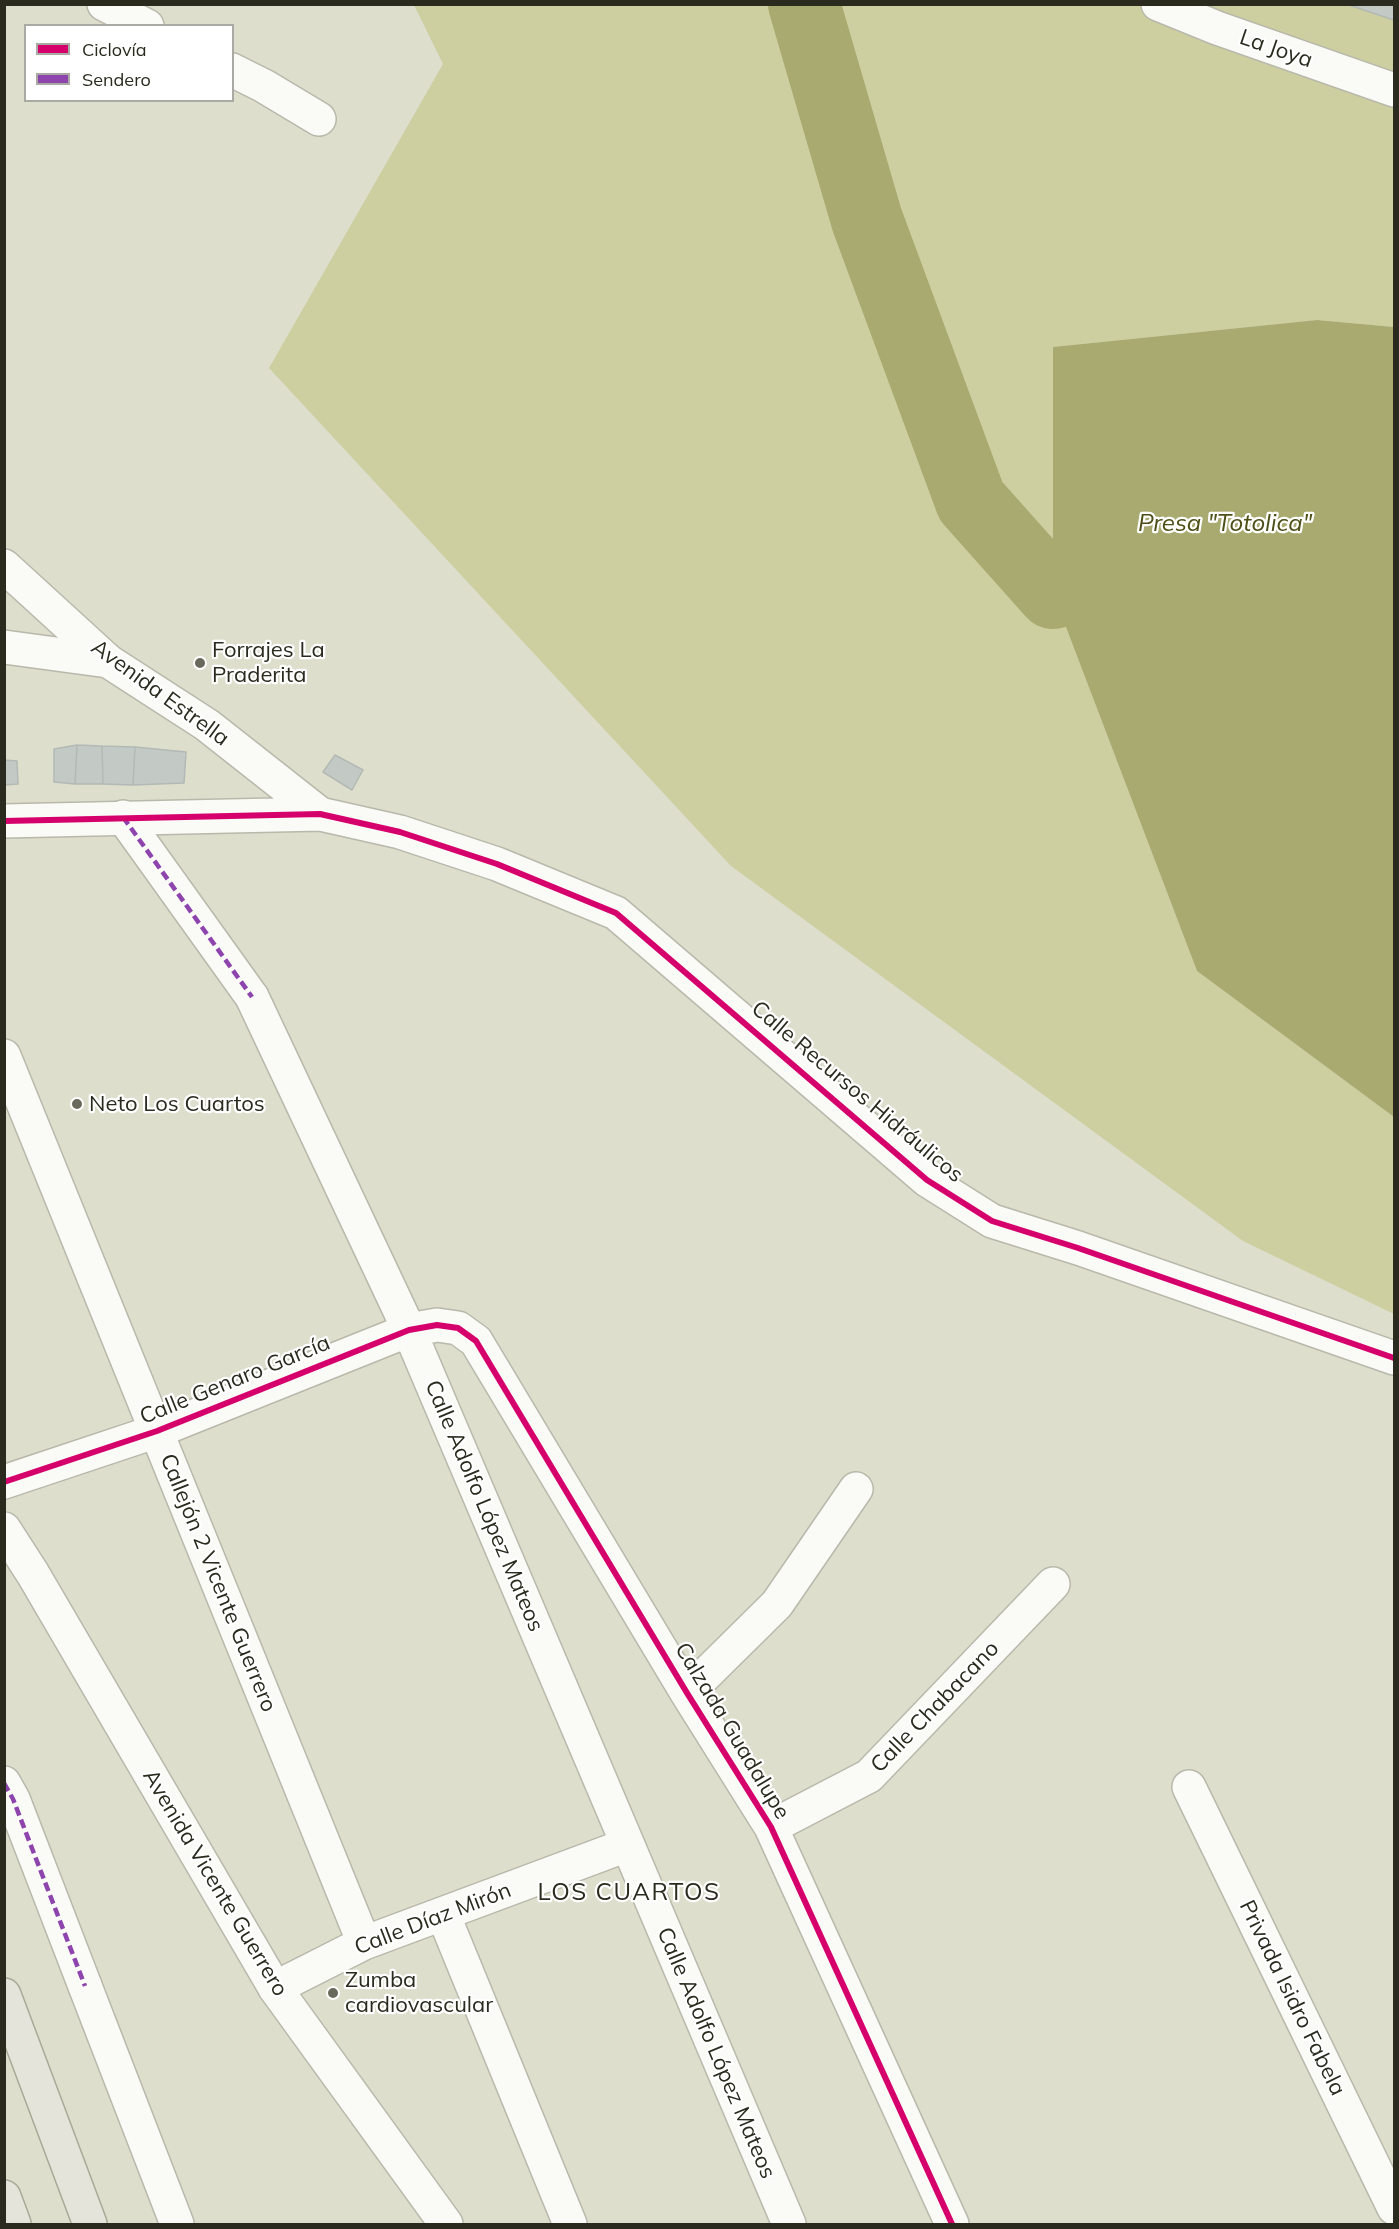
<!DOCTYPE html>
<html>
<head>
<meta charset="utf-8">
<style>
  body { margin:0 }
  #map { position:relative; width:1399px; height:2229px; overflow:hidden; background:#dddecc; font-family:Mulish,sans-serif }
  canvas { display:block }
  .frame { position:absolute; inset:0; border:6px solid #2a2b1e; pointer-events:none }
  .legend { position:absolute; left:24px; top:24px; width:210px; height:78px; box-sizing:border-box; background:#fff; border:2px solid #aaaaa5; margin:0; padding:8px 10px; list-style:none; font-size:18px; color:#2a2b1e }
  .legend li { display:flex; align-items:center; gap:12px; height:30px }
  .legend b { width:30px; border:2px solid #aaaaa5 }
</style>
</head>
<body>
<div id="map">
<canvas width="1399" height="2229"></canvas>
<div class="frame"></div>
<ul class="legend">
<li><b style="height:8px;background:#d6006c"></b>Ciclovía</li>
<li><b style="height:8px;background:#8e44ad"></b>Sendero</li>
</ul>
</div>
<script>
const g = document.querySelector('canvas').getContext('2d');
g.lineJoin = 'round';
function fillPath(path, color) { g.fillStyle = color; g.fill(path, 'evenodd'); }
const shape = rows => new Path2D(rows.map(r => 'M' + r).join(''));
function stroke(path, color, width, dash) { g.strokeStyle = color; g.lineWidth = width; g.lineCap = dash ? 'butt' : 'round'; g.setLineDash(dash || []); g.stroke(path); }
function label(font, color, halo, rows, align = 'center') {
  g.font = font + ' Mulish,sans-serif'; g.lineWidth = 4.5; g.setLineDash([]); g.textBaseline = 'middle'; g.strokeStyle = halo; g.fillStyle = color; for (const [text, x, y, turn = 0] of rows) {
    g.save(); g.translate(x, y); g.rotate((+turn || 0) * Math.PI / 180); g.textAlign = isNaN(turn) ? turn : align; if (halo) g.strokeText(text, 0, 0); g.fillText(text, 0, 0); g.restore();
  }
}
fillPath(shape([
  [414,5,1394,5,1394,327,1317,320,1053,347,1053,593,1197,971,1394,1117,1394,1314,1243,1241,731,866,269,368,443,64]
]), '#cdcfa1');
fillPath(shape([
  [1317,320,1394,327,1394,1117,1197,971,1053,593,1053,347]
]), '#a8aa70');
stroke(shape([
  [804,4,867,220,971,501,1053,593]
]), '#a8aa70', 72);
const building = shape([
  [1346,4,1394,4,1394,20,1346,4],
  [77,745,102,746,103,784,75,784,77,745],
  [77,745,75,784,54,782,54,749,77,745],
  [102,746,135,747,133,785,103,784,102,746],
  [135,747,186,752,184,783,133,785,135,747],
  [335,755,363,770,352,790,323,772,335,755],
  [4,760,17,761,18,784,4,785,4,760]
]);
fillPath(building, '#c3cac5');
stroke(building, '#b3b9b4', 1.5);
const pedestrian = shape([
  [123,817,252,997],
  [4,1783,13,1799,85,1986]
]);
const minor = shape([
  [104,4,147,26],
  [1158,4,1217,28,1394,90],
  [232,70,264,86,319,119],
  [4,647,108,661],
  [252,997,409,1330,789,2224],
  [4,1056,364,1943],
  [4,1482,157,1431,409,1330,437,1325,458,1328,476,1341,687,1693,771,1827,952,2224],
  [687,1693,777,1604,856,1489],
  [1189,1787,1394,2208],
  [771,1827,869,1776,1053,1584],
  [443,1914,570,2224],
  [85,1986,177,2224],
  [275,1988,364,1943,627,1845]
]);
const tertiary = shape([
  [4,566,108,661,207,725,320,814],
  [4,821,320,814,400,832,497,864,616,913,927,1180,992,1221,1078,1248,1394,1358],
  [4,1529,33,1574,275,1988,446,2224]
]);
const trunk = shape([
  [4,1995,90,2224],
  [4,2197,14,2224]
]);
stroke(pedestrian, '#b8b9ab', 36);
stroke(minor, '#b8b9ab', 36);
stroke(tertiary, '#b8b9ab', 36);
stroke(trunk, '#a8a997', 36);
stroke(pedestrian, '#fafaf7', 33);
stroke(minor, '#fafaf7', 33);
stroke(tertiary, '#fafaf7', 33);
stroke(trunk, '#e4e4da', 33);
stroke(shape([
  [123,817,252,997],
  [4,1783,13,1799,85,1986]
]), '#8e44ad', 4.5, [9, 4.5]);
stroke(shape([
  [4,821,320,814,400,832,497,864,616,913,927,1180,992,1221,1078,1248,1394,1358],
  [4,1482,157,1431,409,1330,437,1325,458,1328,476,1341,687,1693,771,1827,952,2224]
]), '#d6006c', 6);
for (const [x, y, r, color] of [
  [200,663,6,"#696a5b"],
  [77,1104,6,"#696a5b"],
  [333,1993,6,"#696a5b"]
]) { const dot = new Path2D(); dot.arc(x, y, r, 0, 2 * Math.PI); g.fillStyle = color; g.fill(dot); stroke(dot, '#fff', 2); }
label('22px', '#2a2b1e', '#fff', [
  ["La Joya",1276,49,19],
  ["Avenida Estrella",160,693,36],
  ["Calle Recursos Hidráulicos",857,1092,40],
  ["Calle Genaro García",235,1380,-22],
  ["Calle Adolfo López Mateos",484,1506,67],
  ["Callejón 2 Vicente Guerrero",218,1583,68],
  ["Calle Chabacano",935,1707,-46],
  ["Calzada Guadalupe",732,1731,59],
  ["Avenida Vicente Guerrero",215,1883,59],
  ["Calle Díaz Mirón",433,1919,-21],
  ["Privada Isidro Fabela",1292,1998,64],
  ["Calle Adolfo López Mateos",716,2053,67]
]);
label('22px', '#2a2b1e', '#fff', [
  ["Forrajes La",212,650],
  ["Praderita",212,675],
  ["Neto Los Cuartos",89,1104],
  ["Zumba",345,1980],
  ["cardiovascular",345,2005]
], 'left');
label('italic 24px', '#4e4f16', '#fff', [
  ["Presa \"Totolica\"",1225,524]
]);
g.letterSpacing = '1.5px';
label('24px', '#2a2b1e', '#fff', [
  ["LOS CUARTOS",629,1893]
]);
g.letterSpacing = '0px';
</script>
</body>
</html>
